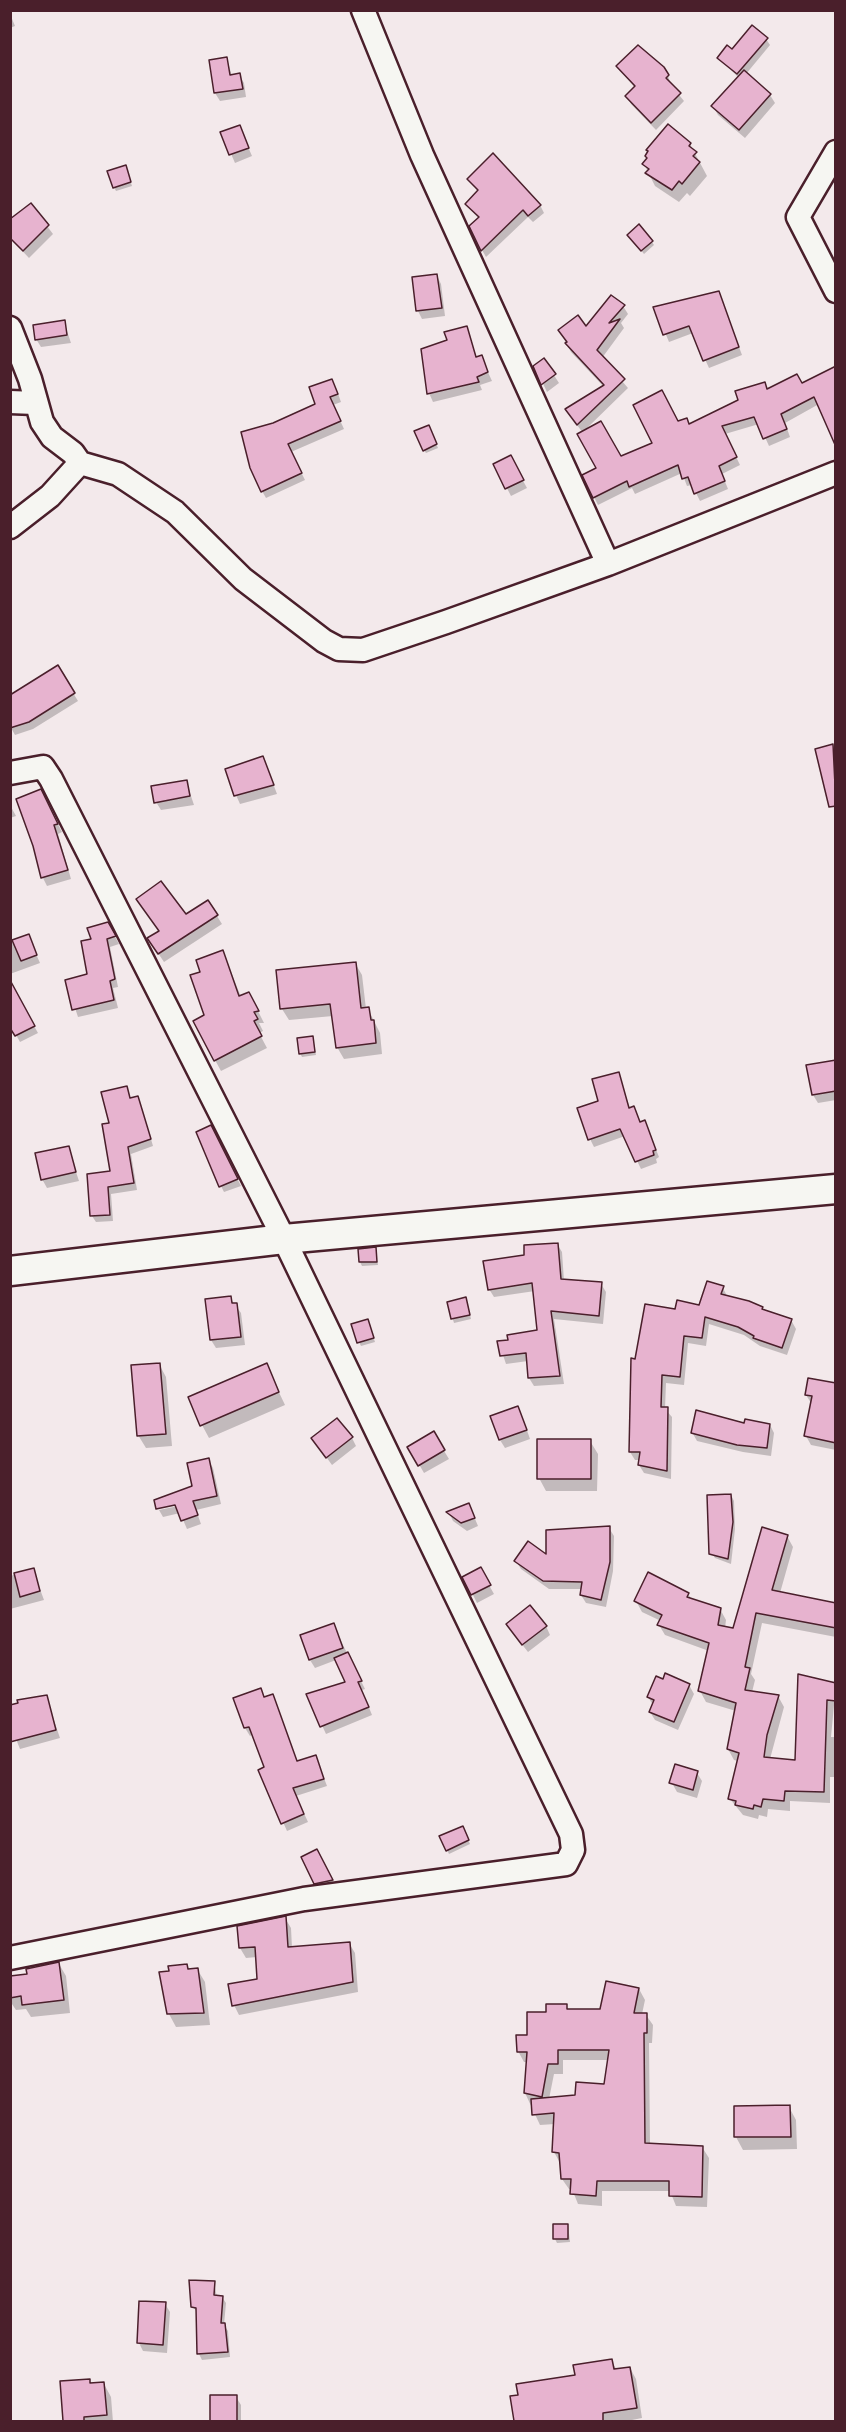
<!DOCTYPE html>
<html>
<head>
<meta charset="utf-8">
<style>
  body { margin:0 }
  #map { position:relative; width:846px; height:2432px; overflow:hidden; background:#f3e9eb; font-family:Itim,sans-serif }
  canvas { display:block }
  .frame { position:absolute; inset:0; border:12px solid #4a1f2b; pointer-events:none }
</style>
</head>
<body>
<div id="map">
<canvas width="846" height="2432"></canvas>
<div class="frame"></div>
</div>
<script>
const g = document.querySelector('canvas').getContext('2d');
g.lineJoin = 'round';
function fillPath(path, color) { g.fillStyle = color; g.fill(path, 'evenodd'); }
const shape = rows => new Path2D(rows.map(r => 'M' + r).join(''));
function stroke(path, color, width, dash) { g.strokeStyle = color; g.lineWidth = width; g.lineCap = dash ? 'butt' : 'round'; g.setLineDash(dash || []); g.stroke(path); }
fillPath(shape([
  [10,14,15,26,10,28],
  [766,39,770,45,746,74,770,95,775,103,745,138,718,115,713,106,739,78,719,58],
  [646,52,668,76,671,85,684,101,656,130,631,104,627,96,635,88,618,67],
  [227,59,232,76,239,75,244,83,246,97,220,101,215,93],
  [239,126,252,156,235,163,222,133],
  [690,144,707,176,690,196,687,193,679,202,655,186,644,164,650,152],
  [127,171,132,186,116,191,114,187],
  [469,180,540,205,544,213,533,222,528,217,486,257,482,250,479,219,466,205,478,192],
  [31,205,53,234,29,258,10,238,10,217,13,219],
  [631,238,652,242,654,245,644,254],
  [437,276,441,284,445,316,422,319,418,311],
  [719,293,742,355,709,368,693,333,669,342,655,308],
  [623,306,628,314,621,323,624,328,602,358,628,388,584,431,621,458,654,444,678,423,689,425,739,401,764,384,768,390,802,384,836,367,819,404,785,423,790,437,769,446,759,424,725,434,740,465,722,474,728,489,700,501,692,485,687,486,682,473,635,494,632,488,598,505,594,497,598,469,583,433,571,417,604,387,571,352,560,331,586,329],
  [64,322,71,343,41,347,36,339],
  [466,327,477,358,481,357,492,381,480,385,482,390,433,402,429,393,448,341],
  [544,360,559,383,547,392,535,367],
  [336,388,341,402,333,405,344,429,291,452,305,480,266,498,262,491,274,424,317,405],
  [430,430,438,448,426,453,424,450],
  [510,457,527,488,511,496,495,465],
  [57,667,78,701,33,729,15,735,10,726],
  [836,745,836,784,828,786,817,750],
  [263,757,277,794,240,804,236,795],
  [186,781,194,805,161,810,156,802],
  [45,800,62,832,58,834,71,879,47,886,43,878,35,846],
  [10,805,16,816,10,818],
  [208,902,222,924,164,962,154,947,185,916],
  [112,931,119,944,110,947,118,987,113,988,118,1008,78,1017,66,981,89,975,93,941],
  [28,936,40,963,10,974,10,942],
  [223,952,241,997,255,1005,264,1023,259,1023,263,1031,259,1033,267,1048,221,1071,215,1060,202,973],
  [355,963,362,975,366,1009,368,1009,380,1033,382,1054,344,1059,337,1047,333,1016,289,1020,282,1009],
  [10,983,38,1033,20,1042,10,1024],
  [312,1038,316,1055,302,1057,300,1053],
  [836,1062,836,1100,818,1103,813,1095],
  [619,1074,630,1109,641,1124,645,1122,659,1157,656,1159,657,1163,641,1169,625,1136,594,1147,590,1139,599,1102],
  [126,1088,131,1099,137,1098,141,1105,153,1146,131,1154,137,1190,111,1194,113,1221,96,1222,92,1216,111,1172,111,1124],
  [214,1133,241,1186,224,1192,221,1186],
  [68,1148,79,1181,47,1188,42,1179],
  [557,1244,562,1252,564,1281,601,1284,606,1292,603,1324,554,1319,564,1384,534,1386,529,1378,528,1361,506,1364,499,1343,539,1331,535,1291,494,1297,489,1289,526,1256],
  [375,1249,378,1265,362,1266,360,1262],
  [723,1288,727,1296,791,1320,796,1329,787,1355,760,1346,744,1335,709,1324,706,1346,688,1343,684,1385,666,1383,665,1409,672,1417,671,1479,644,1473,639,1465,640,1460,635,1460,630,1452,637,1360,676,1311,700,1307],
  [230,1298,241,1313,245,1345,216,1348,211,1340],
  [467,1302,471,1319,454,1323,448,1303],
  [369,1324,375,1342,361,1346,359,1342],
  [159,1364,166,1377,172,1446,146,1448,138,1435],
  [266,1365,285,1405,209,1438,202,1425],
  [836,1385,836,1450,811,1445,806,1436,811,1403,806,1395],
  [522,1416,530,1439,505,1448,500,1440],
  [746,1424,770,1425,774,1433,771,1456,743,1452,697,1441,692,1432],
  [433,1433,449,1459,424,1473,409,1447],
  [352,1438,356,1446,332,1465,313,1439],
  [590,1441,598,1454,597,1491,546,1491,539,1478],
  [208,1460,213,1468,221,1504,196,1510,201,1524,187,1529,180,1513,163,1517,159,1510,183,1505],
  [731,1495,734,1501,735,1529,731,1564,715,1558,711,1552],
  [449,1513,473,1514,478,1526,467,1531,453,1521],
  [609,1528,614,1536,613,1571,606,1607,586,1603,581,1595,582,1589,549,1589,521,1569,516,1561,548,1557],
  [787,1536,793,1547,780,1593,836,1604,836,1637,762,1623,751,1674,755,1680,752,1692,778,1696,784,1707,770,1759,797,1762,799,1676,836,1684,831,1737,836,1737,836,1777,830,1777,830,1803,790,1801,790,1811,768,1809,767,1817,759,1815,758,1819,743,1815,730,1799,738,1761,734,1760,728,1749,736,1711,706,1702,700,1691,709,1651,665,1635,659,1625,661,1621,642,1612,636,1601,688,1594,692,1600,720,1609,726,1620,725,1628,734,1630],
  [480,1569,494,1594,477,1603,464,1577],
  [33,1570,44,1600,10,1609,10,1576],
  [333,1625,365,1689,362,1690,372,1715,326,1734,308,1695,347,1683,336,1660,315,1668,310,1660],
  [546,1626,550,1635,528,1652,513,1633],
  [689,1685,694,1694,678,1730,655,1720,650,1712,653,1705,648,1697],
  [260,1690,297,1763,316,1757,327,1786,296,1796,308,1822,287,1831,260,1770,266,1768,253,1734,250,1736,245,1728,235,1699],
  [46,1697,60,1738,20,1749,10,1724,10,1706,31,1698],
  [697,1773,702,1781,697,1798,677,1792,672,1783],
  [464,1831,470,1844,449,1854,441,1837],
  [321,1859,336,1888,320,1892,316,1883],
  [285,1918,291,1928,292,1948,349,1943,355,1953,358,1992,239,2015,234,2005,259,1980,257,1957,246,1958,240,1948],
  [59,1964,66,1976,70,2013,31,2017,26,2009,16,2010,10,2001,10,1978,28,1976],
  [186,1965,189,1970,197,1969,205,1982,210,2025,176,2027,169,2014],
  [639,1989,645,2000,642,2014,646,2015,653,2025,652,2043,649,2043,650,2145,702,2147,709,2158,707,2207,676,2206,670,2191,602,2191,602,2206,578,2204,572,2189,569,2189,562,2179,560,2163,554,2152,555,2124,540,2125,525,2093,528,2062,524,2062,518,2051,548,2014,566,2006,569,2010,601,2011],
  [563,2060,609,2060,605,2086,577,2097,549,2099,554,2074,563,2074],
  [789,2107,796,2120,797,2149,743,2150,736,2137],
  [568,2225,570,2242,557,2243,555,2239],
  [214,2283,217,2297,222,2297,226,2303,224,2325,228,2331,230,2357,202,2360,199,2354,198,2313,193,2307],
  [165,2304,170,2312,167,2353,143,2351,139,2343],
  [611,2361,617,2370,630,2368,636,2379,642,2418,622,2422,516,2422,512,2397,576,2377],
  [89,2381,91,2385,104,2384,111,2397,113,2422,65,2422,62,2383],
  [211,2396,236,2397,241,2405,241,2422,211,2422]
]), '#0003');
const building = shape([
  [752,25,768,38,737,74,717,58,727,45,732,49,752,25],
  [638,45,664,67,669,75,666,78,681,93,651,123,625,96,635,86,616,66,638,45],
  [227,57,230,75,240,73,243,89,214,93,209,60,227,57],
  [744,70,771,94,739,130,711,106,744,70],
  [668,124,691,143,689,146,697,152,693,156,700,162,682,184,679,181,672,190,645,173,649,169,642,164,647,158,645,156,648,151,646,150,668,124],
  [240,125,249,148,229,155,220,132,240,125],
  [493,153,541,205,528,216,523,210,481,251,469,226,479,217,465,204,478,190,467,179,493,153],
  [126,165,131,182,113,188,107,171,126,165],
  [31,203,49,225,23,251,10,238,10,219,31,203],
  [639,224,653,241,641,251,627,235,639,224],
  [437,274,442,308,416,311,412,277,437,274],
  [719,291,739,347,703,361,689,326,663,335,653,307,719,291],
  [611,295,625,305,609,323,620,319,597,350,625,379,577,425,565,409,604,385,565,343,567,342,558,330,578,315,586,326,611,295],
  [65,320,67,335,35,340,33,325,65,320],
  [467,326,476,357,482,355,488,372,477,377,479,382,427,394,421,349,447,340,444,332,467,326],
  [544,358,556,374,541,385,533,366,544,358],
  [836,366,836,447,814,397,781,414,787,429,763,439,754,417,722,426,737,457,719,466,725,481,694,494,688,477,682,479,678,465,629,487,627,481,593,498,582,475,596,468,577,434,601,421,621,456,652,443,633,405,662,390,678,421,687,418,689,424,738,400,735,391,765,382,767,389,797,374,802,383,836,366],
  [332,379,338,394,330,397,341,421,288,444,302,473,261,492,250,468,241,432,273,423,315,404,309,387,332,379],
  [429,425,437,444,423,451,414,431,429,425],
  [511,455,524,480,505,489,493,464,511,455],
  [58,665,75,693,29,722,10,728,10,695,58,665],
  [833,744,836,806,829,807,815,749,833,744],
  [263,756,274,785,234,796,225,769,263,756],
  [187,780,190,796,154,803,151,786,187,780],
  [41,789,58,824,54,825,68,870,41,878,33,846,16,799,41,789],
  [161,881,186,914,208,900,218,915,158,954,147,938,159,931,136,899,161,881],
  [108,922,116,936,107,939,115,979,110,981,114,1000,72,1010,65,980,87,974,81,941,91,939,87,928,108,922],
  [29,934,37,955,21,961,12,940,29,934],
  [223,950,239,996,249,992,259,1011,254,1012,258,1019,254,1021,262,1036,214,1061,193,1021,204,1015,190,975,200,972,196,960,223,950],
  [356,962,361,1008,369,1007,371,1020,374,1020,376,1043,336,1048,330,1004,280,1009,276,970,356,962],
  [10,980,35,1026,15,1036,10,1028,10,980],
  [313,1036,315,1052,299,1054,297,1038,313,1036],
  [836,1060,836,1091,812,1095,806,1065,836,1060],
  [619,1072,629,1108,634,1106,640,1122,645,1120,656,1150,653,1151,654,1155,635,1162,620,1129,588,1140,577,1108,598,1101,592,1079,619,1072],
  [127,1086,130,1098,138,1096,151,1139,128,1147,134,1183,108,1187,110,1215,90,1216,87,1174,110,1171,102,1124,109,1123,101,1092,127,1086],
  [211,1125,238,1179,219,1187,196,1132,211,1125],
  [69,1146,76,1172,41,1180,35,1153,69,1146],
  [558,1243,561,1279,602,1282,599,1316,551,1311,560,1376,528,1378,526,1353,500,1356,497,1341,508,1340,507,1335,537,1330,532,1283,488,1290,483,1261,524,1255,524,1245,558,1243],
  [376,1247,377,1262,359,1262,358,1249,376,1247],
  [707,1281,724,1286,721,1294,749,1301,763,1307,762,1309,792,1319,782,1348,753,1338,754,1336,738,1327,705,1317,702,1338,684,1336,680,1377,662,1375,661,1407,668,1407,667,1471,638,1465,640,1452,629,1452,631,1358,635,1359,645,1304,675,1309,677,1300,699,1305,707,1281],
  [231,1296,232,1303,237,1303,241,1337,210,1340,205,1299,231,1296],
  [466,1297,470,1315,451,1319,447,1302,466,1297],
  [368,1319,374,1338,357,1343,351,1324,368,1319],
  [160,1363,166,1434,137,1436,131,1365,160,1363],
  [267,1363,279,1392,200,1426,188,1397,267,1363],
  [808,1378,836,1383,836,1443,804,1436,812,1396,805,1395,808,1378],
  [518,1406,527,1430,499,1440,490,1416,518,1406],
  [696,1410,744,1423,745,1419,770,1424,767,1448,737,1445,691,1433,696,1410],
  [337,1418,353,1437,326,1458,311,1438,337,1418],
  [434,1431,445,1450,418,1466,407,1447,434,1431],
  [537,1439,591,1439,591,1479,537,1479,537,1439],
  [209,1458,217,1496,193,1501,198,1515,181,1521,175,1505,156,1509,154,1500,192,1486,187,1463,209,1458],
  [731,1494,733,1522,728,1559,709,1554,707,1495,731,1494],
  [469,1503,475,1518,461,1523,446,1512,469,1503],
  [610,1526,610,1562,601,1600,580,1595,582,1582,543,1581,514,1561,528,1541,546,1554,546,1530,610,1526],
  [762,1527,788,1535,772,1590,836,1603,836,1628,756,1613,745,1667,750,1668,745,1690,779,1695,767,1735,764,1757,795,1760,798,1674,836,1683,836,1701,827,1700,824,1792,785,1791,784,1801,763,1799,761,1807,754,1805,753,1809,735,1805,736,1801,728,1799,739,1753,727,1749,736,1703,698,1691,709,1643,657,1625,662,1615,634,1601,648,1572,689,1593,687,1597,721,1608,718,1625,733,1628,762,1527],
  [481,1567,491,1585,471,1595,462,1577,481,1567],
  [34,1568,40,1591,20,1597,14,1573,34,1568],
  [530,1605,547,1626,522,1645,506,1624,530,1605],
  [334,1623,343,1648,309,1660,300,1635,334,1623],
  [348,1652,362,1681,358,1682,369,1707,320,1727,306,1694,345,1682,334,1658,348,1652],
  [665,1673,690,1684,674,1722,649,1712,654,1700,647,1697,656,1676,663,1679,665,1673],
  [261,1688,264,1697,273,1694,297,1761,316,1755,324,1779,293,1788,304,1814,281,1824,258,1770,264,1767,249,1727,244,1728,233,1698,261,1688],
  [47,1695,56,1730,10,1742,10,1705,18,1703,17,1700,47,1695],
  [675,1764,698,1771,693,1790,669,1783,675,1764],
  [463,1826,469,1840,446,1851,439,1836,463,1826],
  [317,1849,333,1880,314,1884,301,1857,317,1849],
  [286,1916,288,1947,350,1942,353,1982,232,2006,228,1984,257,1979,255,1947,239,1948,237,1926,286,1916],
  [59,1962,64,2000,22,2005,21,1996,10,1998,10,1976,27,1974,26,1969,59,1962],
  [187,1964,188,1969,198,1968,204,2013,167,2014,159,1972,169,1971,168,1966,187,1964],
  [606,1981,639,1988,634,2013,647,2013,647,2033,644,2033,645,2143,703,2146,702,2197,669,2196,669,2181,597,2181,596,2196,570,2194,571,2179,561,2179,559,2153,552,2152,554,2113,532,2115,531,2099,575,2095,576,2082,604,2084,609,2050,558,2050,558,2064,548,2064,542,2097,524,2093,527,2052,517,2052,516,2035,527,2035,527,2012,546,2012,546,2004,567,2004,567,2009,600,2009,606,1981],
  [790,2105,791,2137,734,2137,734,2106,790,2105],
  [553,2224,568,2224,568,2239,553,2239,553,2224],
  [189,2280,215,2281,214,2295,223,2296,221,2323,225,2323,228,2352,197,2354,196,2308,191,2307,189,2280],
  [139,2301,166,2302,163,2345,137,2343,139,2301],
  [612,2359,614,2369,630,2367,637,2408,603,2413,603,2421,514,2421,510,2396,518,2395,516,2384,575,2375,573,2365,612,2359],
  [90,2379,90,2383,104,2382,107,2415,84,2417,84,2421,63,2421,60,2381,90,2379],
  [210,2395,237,2395,237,2421,210,2421,210,2395]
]);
fillPath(building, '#e7b3cf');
stroke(building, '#4a1f2b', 1.5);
const minor = shape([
  [363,10,422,155,608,564],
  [836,152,798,217,836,291],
  [10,328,30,379,42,422,52,437,73,453,80,463,118,474,175,512,243,579,324,641,339,649,363,650,446,622,608,564,836,473],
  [10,402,35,403],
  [10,527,50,496,80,463],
  [10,773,43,767,51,779,284,1239,571,1834,573,1850,566,1864,304,1899,10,1958]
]);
const tertiary = shape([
  [10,1271,284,1239,836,1189]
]);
stroke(minor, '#4a1f2b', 27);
stroke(tertiary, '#4a1f2b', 33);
stroke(minor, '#f6f6f2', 22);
stroke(tertiary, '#f6f6f2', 28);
</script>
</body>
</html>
